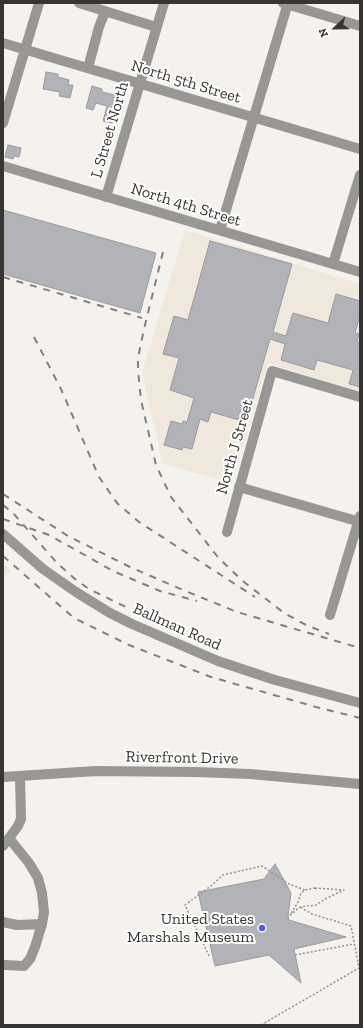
<!DOCTYPE html>
<html>
<head>
<meta charset="utf-8">
<style>
  body { margin:0 }
  #map { position:relative; width:363px; height:1028px; overflow:hidden; background:#f5f2ed; font-family:"Zilla Slab",serif }
  canvas { display:block }
  .frame { position:absolute; inset:0; border:4px solid #373533; pointer-events:none }
  .north { position:absolute; left:315px; top:8px; width:40px; height:40px; -webkit-text-stroke:3px #fff; paint-order:stroke; rotate:248deg; font-size:11px; font-weight:700; line-height:16px; text-align:center; color:#373533 }
  .north::after { content:''; display:block; margin:auto; width:14px; height:18px; background:#373533; clip-path:polygon(50% 0,100% 100%,50% 72%,0 100%) }
</style>
</head>
<body>
<div id="map">
<canvas width="363" height="1028"></canvas>
<div class="frame"></div>
<div class="north">N</div>
</div>
<script>
const g = document.querySelector('canvas').getContext('2d');
g.lineJoin = 'round';
function fillPath(path, color) { g.fillStyle = color; g.fill(path, 'evenodd'); }
const shape = rows => new Path2D(rows.map(r => 'M' + r).join(''));
function stroke(path, color, width, dash) { g.strokeStyle = color; g.lineWidth = width; g.lineCap = dash ? 'butt' : 'round'; g.setLineDash(dash || []); g.stroke(path); }
function label(font, color, halo, rows, align = 'center') {
  g.font = font + ' "Zilla Slab",serif'; g.lineWidth = 4; g.setLineDash([]); g.textBaseline = 'middle'; g.strokeStyle = halo; g.fillStyle = color; for (const [text, x, y, turn = 0] of rows) {
    g.save(); g.translate(x, y); g.rotate((+turn || 0) * Math.PI / 180); g.textAlign = isNaN(turn) ? turn : align; if (halo) g.strokeText(text, 0, 0); g.fillText(text, 0, 0); g.restore();
  }
}
fillPath(shape([
  [185,230,360,284,360,392,268,363,232,483,163,464,142,373],
  [3,563,11,570,3,578]
]), '#f0e8dc');
const building = shape([
  [46,72,58,74,58,77,69,80,68,85,73,85,70,98,59,96,60,92,43,89,46,72],
  [92,86,102,89,102,92,119,96,112,123,103,121,107,106,96,103,93,110,86,108,92,86],
  [8,145,21,148,19,157,14,156,13,159,5,157,8,145],
  [3,210,156,253,140,313,3,274,3,210],
  [210,241,292,264,273,332,286,336,293,313,328,323,336,294,360,301,360,315,355,333,359,334,357,342,360,343,360,387,349,384,353,370,317,360,314,370,281,360,285,344,270,339,246,422,211,412,208,422,200,419,192,449,183,447,182,450,164,445,171,421,182,424,183,421,187,422,194,398,170,390,179,358,163,354,174,316,188,320,210,241],
  [275,864,291,893,288,916,289,920,346,937,294,949,301,983,269,955,215,966,198,892,264,879,275,864]
]);
fillPath(building, '#b2b3b8');
stroke(building, '#9a9ba0', 1);
stroke(shape([
  [315,888,344,890,325,899,316,905,300,907,290,915,298,902,301,893,305,890,315,888],
  [295,955,354,944],
  [209,956,185,905,211,886,223,875,262,866,289,884,305,890],
  [261,1025,359,968,351,926,312,914,300,907]
]), '#95928f', 1.5, [2, 2]);
stroke(shape([
  [79,3,156,27],
  [283,3,360,26],
  [3,43,360,149],
  [88,68,99,27,105,12],
  [3,123,39,3],
  [3,166,360,272],
  [106,197,164,3],
  [220,230,288,3],
  [333,264,360,175],
  [239,487,360,522],
  [227,532,272,371,360,397],
  [3,534,43,569,76,592,110,613,132,624,218,661,275,680,360,703],
  [330,615,360,516],
  [3,777,96,771,196,772,250,774,360,784],
  [3,846,18,826,21,819,20,776],
  [3,922,17,925,42,924,44,912,42,893,38,878,29,863,9,838],
  [5,965,24,966,30,959,35,947,42,924]
]), '#989795', 10);
stroke(shape([
  [163,252,144,329,138,358,138,370,141,400,156,465,171,497,217,556,230,569,244,582,284,613,306,625,329,634],
  [3,277,142,318],
  [34,337,61,389,99,477,117,503,139,522,255,597],
  [3,494,68,536,130,567,183,590,237,612,360,648],
  [3,505,13,513,57,563,75,579,89,589,130,609],
  [3,519,49,535,113,571,160,591,197,601],
  [3,556,74,618,129,645,211,677,316,707,360,718]
]), '#83807d', 2, [7, 7]);
for (const [x, y, r, color] of [
  [262,928,4,"#555dd4"]
]) { const dot = new Path2D(); dot.arc(x, y, r, 0, 2 * Math.PI); g.fillStyle = color; g.fill(dot); stroke(dot, '#fff', 1.5); }
label('16px', '#373533', '#fff', [
  ["North 5th Street",186,82,17],
  ["L Street North",110,130,-74],
  ["North 4th Street",186,205,17],
  ["North J Street",235,447,-74],
  ["Ballman Road",177,627,24],
  ["Riverfront Drive",182,758,1]
]);
label('16px', '#373533', '#fff', [
  ["United States",254,919],
  ["Marshals Museum",254,937]
], 'right');
</script>
</body>
</html>
